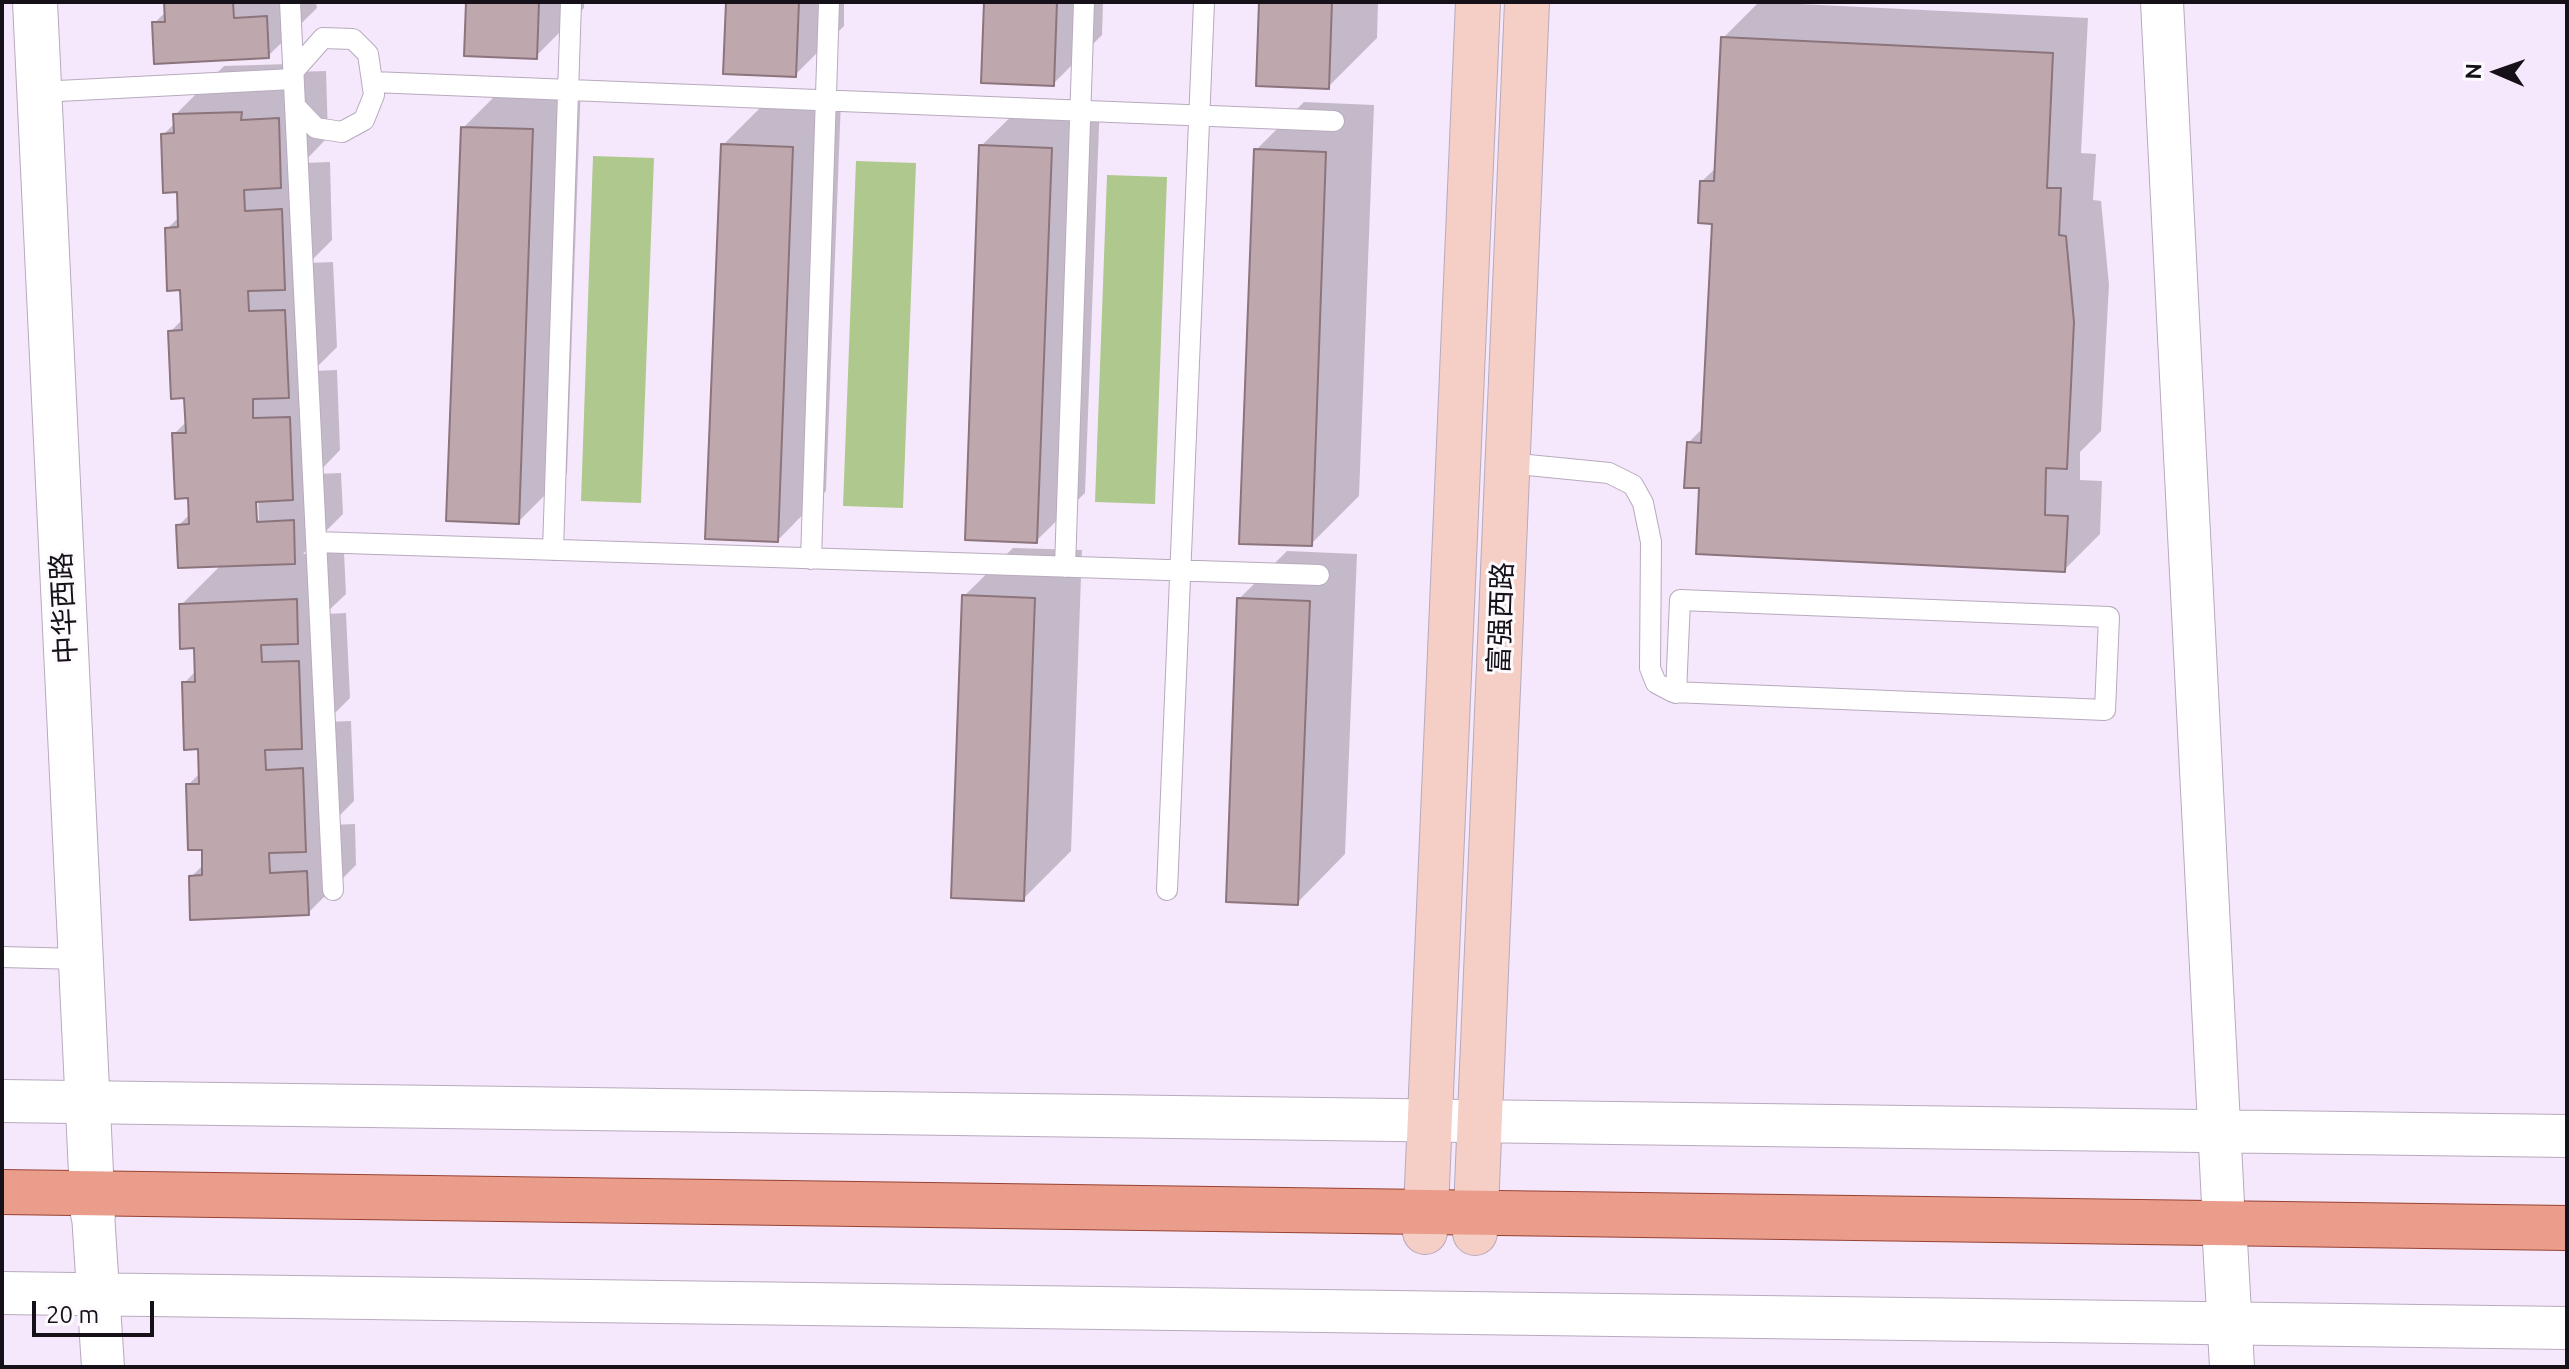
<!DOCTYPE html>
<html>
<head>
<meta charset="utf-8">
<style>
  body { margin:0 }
  #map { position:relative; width:2569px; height:1369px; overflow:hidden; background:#f6e8fc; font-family:Ubuntu,sans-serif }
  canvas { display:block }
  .frame { position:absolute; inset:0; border:4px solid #161118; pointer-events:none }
  .north { position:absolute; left:2457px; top:32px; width:80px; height:80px; -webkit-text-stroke:6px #fdfafe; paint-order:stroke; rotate:272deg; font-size:22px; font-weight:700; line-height:32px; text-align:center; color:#161118 }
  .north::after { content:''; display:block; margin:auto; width:28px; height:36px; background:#161118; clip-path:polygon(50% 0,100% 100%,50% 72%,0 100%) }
  .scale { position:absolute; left:32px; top:1301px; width:122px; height:36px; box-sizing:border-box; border:4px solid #161118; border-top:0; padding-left:10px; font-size:24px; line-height:28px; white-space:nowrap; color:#161118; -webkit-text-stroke:6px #fdfafe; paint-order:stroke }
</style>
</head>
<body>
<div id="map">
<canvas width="2569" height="1369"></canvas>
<div class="frame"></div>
<div class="north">N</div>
<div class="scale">20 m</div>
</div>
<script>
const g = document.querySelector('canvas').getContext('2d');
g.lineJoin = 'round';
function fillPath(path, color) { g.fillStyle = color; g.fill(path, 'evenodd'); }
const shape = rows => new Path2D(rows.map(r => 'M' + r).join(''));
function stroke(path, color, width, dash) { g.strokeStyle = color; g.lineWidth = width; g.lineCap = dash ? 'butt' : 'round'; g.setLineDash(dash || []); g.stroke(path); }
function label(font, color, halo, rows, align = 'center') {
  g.font = font + ' Ubuntu,"Noto Sans SC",sans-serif'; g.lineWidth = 6; g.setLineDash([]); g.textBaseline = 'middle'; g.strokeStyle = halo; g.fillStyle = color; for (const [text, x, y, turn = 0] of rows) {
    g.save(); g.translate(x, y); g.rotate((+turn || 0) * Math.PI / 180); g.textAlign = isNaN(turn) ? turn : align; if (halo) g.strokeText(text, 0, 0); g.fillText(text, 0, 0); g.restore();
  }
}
fillPath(shape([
  [593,156,654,158,641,503,581,501],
  [856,161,916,163,903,508,843,506],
  [1107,175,1167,177,1155,504,1095,502]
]), '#afc88d');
fillPath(shape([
  [166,2,316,2,317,8,268,56,154,23,167,11],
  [468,2,584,2,584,8,536,56],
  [728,2,844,2,844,26,795,75],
  [986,2,1103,2,1102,35,1053,84],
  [1261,2,1378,2,1377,38,1328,87],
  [1759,2,2088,18,2081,153,2096,154,2093,200,2101,201,2109,285,2101,431,2080,452,2080,480,2102,481,2100,534,2064,570,1701,486,1689,442,1704,427,1714,222,1702,181,1717,167,1723,38],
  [289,64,289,72,326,71,328,137,303,163,330,162,332,240,309,263,333,262,337,347,313,371,337,370,340,450,317,474,341,473,343,514,303,554,344,552,346,594,325,614,346,613,350,698,326,722,351,721,354,801,330,825,355,824,356,865,308,913,191,877,204,864,204,847,188,785,200,773,200,747,184,683,197,670,196,646,181,605,221,565,178,526,191,513,174,434,187,421,186,396,170,332,183,319,182,288,167,229,180,216,179,190,163,135,176,122,175,115,224,66],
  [254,492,258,492,259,520,255,520],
  [512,79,581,82,567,473,518,522,463,128],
  [771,97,841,100,826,491,778,540,723,145],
  [1030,98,1100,101,1085,493,1036,541,981,146],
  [1304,102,1374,105,1359,496,1311,544,1256,150],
  [1013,548,1082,550,1071,851,1023,899,964,596],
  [1287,551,1357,554,1345,854,1297,903,1239,599]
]), '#0003');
const building = shape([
  [164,2,233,2,234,18,267,16,269,58,154,64,152,22,165,22,164,2],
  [466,2,539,2,537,59,464,56,466,2],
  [726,2,799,2,796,77,723,74,726,2],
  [984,2,1057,2,1054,86,981,83,984,2],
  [1259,2,1332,2,1329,89,1256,86,1259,2],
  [1721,37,2053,53,2047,188,2061,188,2059,235,2066,236,2074,322,2067,469,2046,468,2045,515,2068,516,2065,572,1696,554,1699,488,1684,488,1687,442,1701,443,1712,224,1698,223,1700,181,1714,181,1721,37],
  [242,112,241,120,279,118,281,188,244,190,245,211,282,209,285,290,248,291,249,311,285,310,289,398,253,399,253,418,290,417,293,500,256,502,257,522,294,520,295,564,178,568,176,525,189,524,188,498,175,499,172,433,186,433,184,398,171,399,168,331,182,330,180,290,167,291,165,228,178,227,177,192,163,193,161,134,174,133,173,114,242,112],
  [461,127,533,129,519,524,446,521,461,127],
  [721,144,793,147,778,542,705,539,721,144],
  [979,145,1052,148,1037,543,965,540,979,145],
  [1254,149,1326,152,1312,546,1239,544,1254,149],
  [962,595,1035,598,1024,901,951,898,962,595],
  [1237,598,1310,601,1298,905,1226,902,1237,598],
  [297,599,298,644,261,645,262,662,299,661,302,749,265,750,266,770,303,768,306,852,269,853,270,873,307,871,309,915,190,920,189,876,202,875,202,850,188,850,186,784,199,784,198,749,184,750,182,682,195,682,194,648,180,649,179,604,297,599]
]);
fillPath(building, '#bfa7ae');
stroke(building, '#8b747b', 2);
const service = shape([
  [290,2,333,890],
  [293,72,323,38,353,39,368,54,374,95,364,120,342,132,316,128,295,106],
  [373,82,1334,121],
  [39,92,293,79],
  [1508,463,1609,473,1633,485,1643,503,1651,542,1650,668,1656,683,1673,692,2105,710,2109,617,1680,600,1676,693],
  [316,542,1319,575],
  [553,550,571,2],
  [811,559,829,2],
  [1065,567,1084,2],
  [1167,890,1204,2],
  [2,957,80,959]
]);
const minor = shape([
  [2162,2,2224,1223],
  [2,1101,2567,1136],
  [93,1214,103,1367],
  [2,1293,2567,1328]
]);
const tertiary = shape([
  [35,2,93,1214],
  [2224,1223,2232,1367]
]);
const secondary = shape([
  [1425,1232,1478,2],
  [1475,1233,1527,2]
]);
const primary = shape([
  [2,1192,2567,1228]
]);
stroke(service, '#b7aabc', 22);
stroke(minor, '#b7aabc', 44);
stroke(tertiary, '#b7aabc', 46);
stroke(secondary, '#b7aabc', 46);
stroke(primary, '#974231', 46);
stroke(service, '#fff', 20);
stroke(minor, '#fff', 42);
stroke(tertiary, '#fff', 44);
stroke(secondary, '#f5cec5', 44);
stroke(primary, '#eb9d8c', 44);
label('28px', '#161118', '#fdfafe', [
  ["中华西路",64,608,-93],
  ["富强西路",1501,618,-88]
]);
</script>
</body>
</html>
